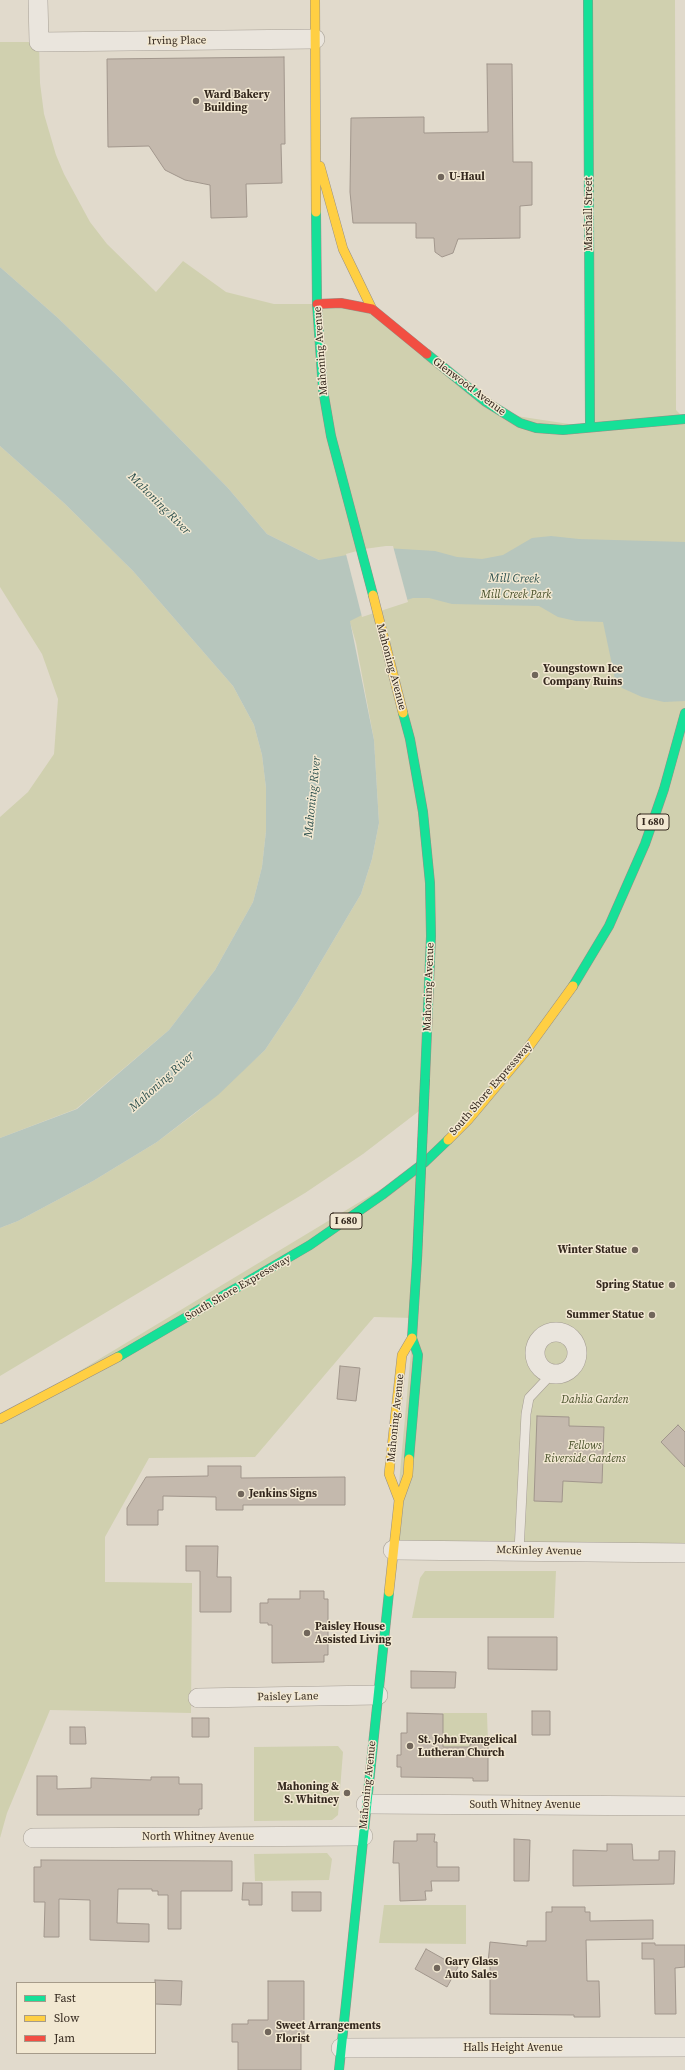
<!DOCTYPE html>
<html>
<head>
<meta charset="utf-8">
<style>
  body { margin:0 }
  #map { position:relative; width:685px; height:2070px; overflow:hidden; background:#e1dacc; font-family:"Source Serif 4",serif }
  canvas { display:block }
  .legend { position:absolute; left:16px; top:1982px; width:140px; height:72px; box-sizing:border-box; background:#f2e8d2; border:1px solid #a69b8a; margin:0; padding:5px 7px; list-style:none; font-size:12px; color:#34281e }
  .legend li { display:flex; align-items:center; gap:8px; height:20px }
  .legend b { width:20px; border:1px solid #a69b8a }
</style>
</head>
<body>
<div id="map">
<canvas width="685" height="2070"></canvas>
<ul class="legend">
<li><b style="height:5px;background:#16e098"></b>Fast</li>
<li><b style="height:5px;background:#ffcf43"></b>Slow</li>
<li><b style="height:5px;background:#f24e42"></b>Jam</li>
</ul>
</div>
<script>
const g = document.querySelector('canvas').getContext('2d');
g.lineJoin = 'round';
function fillPath(path, color) { g.fillStyle = color; g.fill(path, 'evenodd'); }
const shape = rows => new Path2D(rows.map(r => 'M' + r).join(''));
function stroke(path, color, width, dash) { g.strokeStyle = color; g.lineWidth = width; g.lineCap = dash ? 'butt' : 'round'; g.setLineDash(dash || []); g.stroke(path); }
function label(font, color, halo, rows, align = 'center') {
  g.font = font + ' "Source Serif 4",serif'; g.lineWidth = 3; g.setLineDash([]); g.textBaseline = 'middle'; g.strokeStyle = halo; g.fillStyle = color; for (const [text, x, y, turn = 0] of rows) {
    g.save(); g.translate(x, y); g.rotate((+turn || 0) * Math.PI / 180); g.textAlign = isNaN(turn) ? turn : align; if (halo) g.strokeText(text, 0, 0); g.fillText(text, 0, 0); g.restore();
  }
}
fillPath(shape([
  [588,0,675,0,676,410,685,419,685,1553,393,1550,414,1318,374,1317,255,1457,149,1458,105,1537,105,1582,192,1583,191,1713,50,1710,7,1813,0,1838,0,1419,421,1165,423,1108,363,1154,305,1193,0,1376,0,1228,18,1221,93,1181,157,1142,198,1111,265,1050,297,1002,361,894,372,859,379,823,374,740,356,643,341,591,319,560,267,534,228,488,125,383,58,318,0,267,0,42,39,42,40,83,44,114,56,155,64,174,90,222,107,244,156,292,183,261,226,292,274,304,317,304,372,309,503,414,589,427],
  [0,446,64,503,133,571,233,686,254,725,262,755,266,788,266,831,262,867,253,902,215,970,169,1030,76,1109,0,1138,0,817,28,792,54,754,58,699,42,654,0,587],
  [425,1571,556,1571,554,1618,412,1618,420,1578],
  [443,1713,487,1713,488,1745,471,1744,470,1747,419,1747,443,1738],
  [338,1746,343,1752,338,1815,332,1820,254,1821,254,1747],
  [327,1853,332,1859,329,1880,255,1881,254,1854],
  [384,1905,466,1905,466,1944,379,1943]
]), '#d0d0af');
fillPath(shape([
  [0,267,58,318,125,383,228,488,267,534,319,560,386,548,435,551,457,557,482,559,503,555,532,538,551,536,579,539,685,542,685,701,664,702,642,697,622,688,615,679,603,622,576,621,558,617,539,606,452,604,429,598,413,598,366,613,350,621,374,740,379,823,372,859,361,894,297,1002,265,1050,218,1095,157,1142,93,1181,18,1221,0,1228,0,1138,77,1109,169,1030,215,970,253,902,262,867,266,831,266,788,262,755,254,725,233,686,133,571,64,503,0,446]
]), '#b7c6bd');
fillPath(shape([
  [386,546,393,546,408,602,362,617,346,554,364,549]
]), '#e1dacc');
const building = shape([
  [284,57,285,144,281,144,282,183,246,184,247,217,211,218,210,185,185,180,165,170,149,146,108,147,107,59,284,57],
  [487,64,512,64,513,162,532,162,532,205,520,206,520,238,458,239,453,253,442,257,435,252,434,238,416,238,416,223,353,223,350,192,351,118,424,117,424,133,488,132,487,64],
  [340,1366,360,1368,356,1401,337,1399,340,1366],
  [537,1416,569,1417,569,1426,604,1427,602,1483,563,1481,562,1502,534,1501,537,1416],
  [678,1425,685,1432,685,1467,661,1442,678,1425],
  [208,1466,241,1466,241,1478,345,1477,345,1505,243,1505,243,1510,216,1510,216,1497,163,1496,163,1510,158,1510,158,1525,127,1525,127,1508,146,1477,208,1476,208,1466],
  [186,1546,218,1546,217,1577,231,1577,231,1612,200,1612,200,1571,186,1571,186,1546],
  [300,1591,324,1591,324,1599,328,1599,328,1655,324,1655,324,1662,272,1663,272,1625,268,1625,268,1623,260,1623,260,1603,268,1603,268,1599,300,1599,300,1591],
  [488,1637,557,1637,557,1670,488,1669,488,1637],
  [411,1671,456,1672,455,1688,411,1688,411,1671],
  [532,1711,550,1711,550,1735,532,1735,532,1711],
  [407,1713,443,1714,443,1747,470,1747,470,1744,488,1745,488,1781,473,1781,473,1778,401,1777,401,1767,397,1767,397,1755,401,1755,401,1733,407,1733,407,1713],
  [192,1718,209,1718,209,1737,192,1737,192,1718],
  [70,1727,85,1727,86,1744,70,1744,70,1727],
  [37,1776,57,1776,57,1789,91,1788,91,1778,151,1780,151,1777,179,1777,179,1784,202,1784,202,1809,199,1809,199,1815,37,1815,37,1776],
  [417,1834,435,1834,434,1842,437,1842,437,1867,459,1867,459,1881,431,1881,432,1891,425,1891,426,1900,400,1901,399,1863,393,1863,394,1841,417,1841,417,1834],
  [514,1839,530,1840,529,1881,514,1881,514,1839],
  [607,1844,632,1844,633,1860,659,1860,659,1851,675,1851,674,1884,573,1886,573,1850,607,1851,607,1844],
  [41,1860,232,1861,232,1891,181,1891,181,1929,168,1929,168,1895,158,1895,158,1891,152,1891,152,1889,118,1889,117,1923,149,1924,149,1942,90,1940,90,1900,59,1899,59,1937,44,1937,45,1902,34,1902,34,1867,41,1867,41,1860],
  [243,1883,262,1883,262,1905,249,1905,249,1900,242,1900,243,1883],
  [292,1892,321,1892,321,1911,292,1911,292,1892],
  [552,1907,585,1907,585,1912,590,1912,590,1921,653,1920,653,1939,586,1940,587,1981,599,1981,600,2017,574,2017,574,2015,490,2014,490,1963,488,1963,490,1942,527,1946,527,1941,546,1941,546,1912,552,1912,552,1907],
  [642,1943,655,1943,655,1945,685,1945,685,1967,675,1968,676,2014,655,2014,654,1959,642,1959,642,1943],
  [426,1949,458,1967,447,1987,415,1969,426,1949],
  [155,1980,182,1981,181,2005,155,2004,155,1980],
  [268,1981,304,1981,304,2042,301,2042,301,2070,238,2070,238,2042,232,2042,232,2024,248,2024,248,2020,268,2020,268,1981]
]);
fillPath(building, '#c4b9ad');
stroke(building, '#a1968c', 1);
const lane = shape([
  [519,1551,526,1414,529,1398,545,1381,550,1373]
]);
const street = shape([
  [38,0,39,42,315,39],
  '535 1353a21 21 0 1 1 42 0a21 21 0 1 1-42 0Z',
  [393,1550,685,1553],
  [198,1698,378,1695],
  [366,1804,685,1806],
  [33,1838,363,1836],
  [341,2048,685,2047]
]);
const fast = shape([
  [588,0,590,427],
  [316,212,317,304,323,390,331,436,373,595],
  [427,354,486,402,520,423,536,428,563,430,685,419],
  [403,713,410,739,423,812,430,883,431,936,425,1079],
  [573,986,609,926,645,844,664,789,685,713],
  [118,1357,310,1245,382,1195,425,1162,448,1140],
  [409,1459,418,1355,412,1338,417,1260],
  [339,2070,389,1592]
]);
const slow = shape([
  [315,0,316,212],
  [320,166,343,249,372,309],
  [373,595,403,713],
  [448,1140,468,1120,525,1052,573,986],
  [0,1419,118,1357],
  [399,1500,389,1474,402,1355,412,1338],
  [389,1592,399,1500,408,1475,409,1459]
]);
const jam = shape([
  [317,304,341,303,372,309,427,354]
]);
stroke(lane, '#a69f95', 10);
stroke(street, '#a69f95', 20);
stroke(fast, '#968f85', 10);
stroke(slow, '#968f85', 10);
stroke(jam, '#968f85', 10);
stroke(lane, '#eae5dd', 9);
stroke(street, '#eae5dd', 19);
stroke(fast, '#16e098', 9);
stroke(slow, '#ffcf43', 9);
stroke(jam, '#f24e42', 9);
const fastBridge = shape([
  [417,1260,425,1079]
]);
stroke(fastBridge, '#8c857c', 10, []);
stroke(fastBridge, '#16e098', 9);
for (const [x, y, r, color] of [
  [196,101,4,"#71665b"],
  [441,177,4,"#71665b"],
  [535,675,4,"#71665b"],
  [635,1250,4,"#71665b"],
  [672,1285,4,"#71665b"],
  [652,1315,4,"#71665b"],
  [241,1494,4,"#71665b"],
  [307,1633,4,"#71665b"],
  [410,1746,4,"#71665b"],
  [347,1793,4,"#71665b"],
  [437,1968,4,"#71665b"],
  [268,2032,4,"#71665b"]
]) { const dot = new Path2D(); dot.arc(x, y, r, 0, 2 * Math.PI); g.fillStyle = color; g.fill(dot); stroke(dot, '#f2e8d2', 1.5); }
for (const [x, y, w] of [
  [653,822,32],
  [346,1221,32]
]) { const box = new Path2D(); box.roundRect(x - w / 2, y - 8, w, 16, 3); g.fillStyle = '#f2e8d2'; g.fill(box); stroke(box, '#34281e', 1); }
label('bold 10px', '#34281e', null, [
  ["I 680",653,822],
  ["I 680",346,1221]
]);
label('11px', '#34281e', '#f2e8d2', [
  ["Irving Place",177,41,-1],
  ["Marshall Street",589,214,-90],
  ["Mahoning Avenue",321,351,-94],
  ["Glenwood Avenue",469,387,37],
  ["Mahoning Avenue",391,667,75],
  ["Mahoning Avenue",429,987,-88],
  ["South Shore Expressway",491,1089,-49],
  ["South Shore Expressway",238,1288,-30],
  ["Mahoning Avenue",396,1418,-84],
  ["McKinley Avenue",539,1551,1],
  ["Paisley Lane",288,1697,-1],
  ["Mahoning Avenue",368,1785,-84],
  ["South Whitney Avenue",525,1805],
  ["North Whitney Avenue",198,1837],
  ["Halls Height Avenue",513,2048]
]);
label('bold 11px', '#34281e', '#f2e8d2', [
  ["Ward Bakery",204,95],
  ["Building",204,108],
  ["U-Haul",449,177],
  ["Youngstown Ice",543,669],
  ["Company Ruins",543,682],
  ["Winter Statue",627,1250,"right"],
  ["Spring Statue",664,1285,"right"],
  ["Summer Statue",644,1315,"right"],
  ["Jenkins Signs",249,1494],
  ["Paisley House",315,1627],
  ["Assisted Living",315,1640],
  ["St. John Evangelical",418,1740],
  ["Lutheran Church",418,1753],
  ["Mahoning &",339,1787,"right"],
  ["S. Whitney",339,1800,"right"],
  ["Gary Glass",445,1962],
  ["Auto Sales",445,1975],
  ["Sweet Arrangements",276,2026],
  ["Florist",276,2039]
], 'left');
label('italic 11px', '#454e27', '#f2e8d2', [
  ["Mill Creek Park",516,595],
  ["Dahlia Garden",595,1400],
  ["Fellows",585,1446],
  ["Riverside Gardens",585,1459]
]);
label('italic 12px', '#2f524f', '#f2e8d2', [
  ["Mahoning River",159,504,45],
  ["Mill Creek",514,579,1],
  ["Mahoning River",313,797,-84],
  ["Mahoning River",162,1082,-42]
]);
</script>
</body>
</html>
